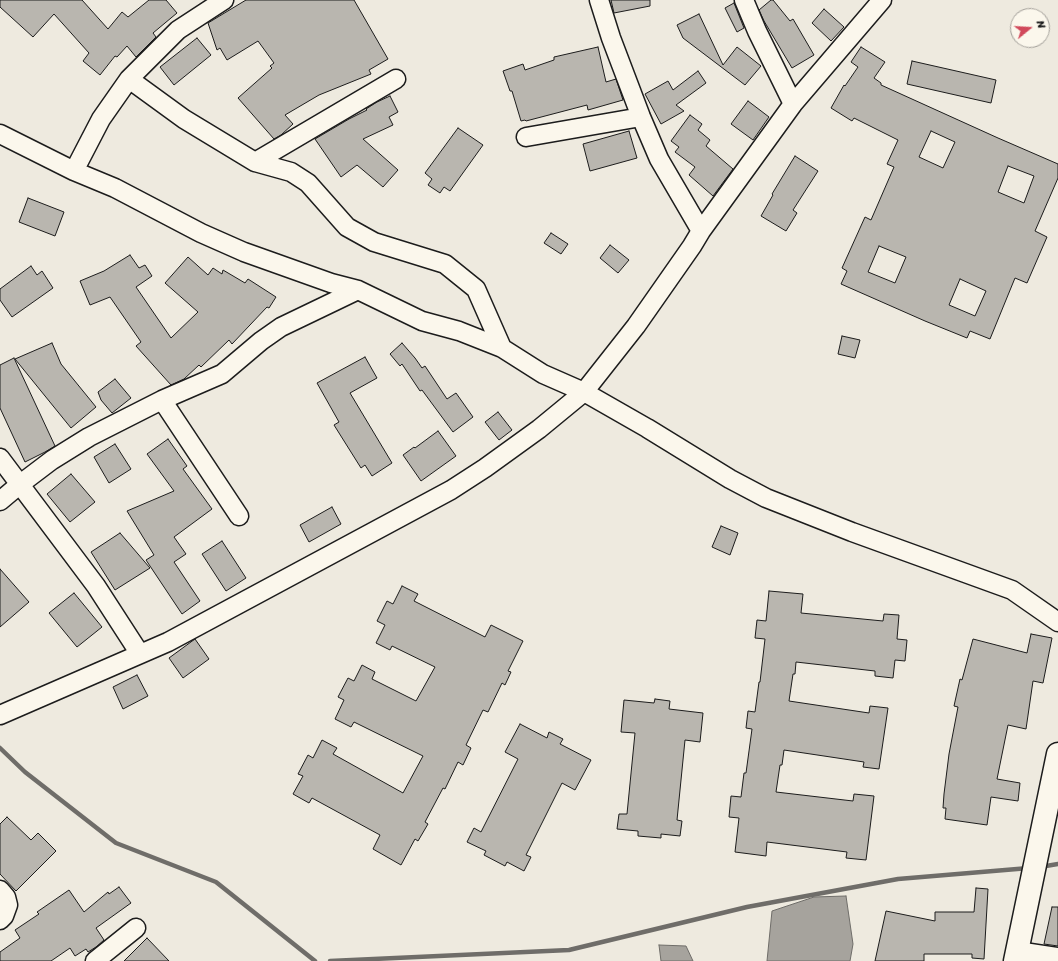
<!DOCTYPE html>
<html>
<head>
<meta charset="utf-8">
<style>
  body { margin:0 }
  #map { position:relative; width:1058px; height:961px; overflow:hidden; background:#eeeadf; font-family:Sriracha,sans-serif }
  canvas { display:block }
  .north { position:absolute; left:1010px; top:8px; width:40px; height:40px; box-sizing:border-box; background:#fbf7ec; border:1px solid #a29f99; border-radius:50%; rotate:72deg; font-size:11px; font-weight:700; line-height:16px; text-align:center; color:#1c1c1c }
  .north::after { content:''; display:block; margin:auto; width:14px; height:18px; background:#d1495b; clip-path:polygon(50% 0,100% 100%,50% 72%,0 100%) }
</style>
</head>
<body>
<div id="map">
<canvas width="1058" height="961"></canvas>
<div class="north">N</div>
</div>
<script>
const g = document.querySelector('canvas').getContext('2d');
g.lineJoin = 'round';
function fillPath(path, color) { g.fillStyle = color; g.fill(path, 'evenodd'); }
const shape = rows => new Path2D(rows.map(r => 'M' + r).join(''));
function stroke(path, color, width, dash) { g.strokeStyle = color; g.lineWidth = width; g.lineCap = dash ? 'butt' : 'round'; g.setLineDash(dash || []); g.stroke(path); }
const water = shape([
  [846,896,853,944,850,961,767,961,772,911,814,897,846,896],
  [659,945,686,946,693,961,661,961,659,945]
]);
fillPath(water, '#a6a39d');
stroke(water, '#6f6d69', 1);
stroke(shape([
  [0,748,25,772,116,843,216,882,315,961],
  [1040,867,1058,864],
  [330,961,569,950,747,907,898,879,1029,868]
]), '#6f6d69', 4.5);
const building = shape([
  [0,0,82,0,108,29,122,12,128,17,149,0,166,0,177,13,153,33,156,37,136,57,127,46,117,57,115,56,100,75,83,61,89,53,54,14,33,37,0,7,0,0],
  [246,0,354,0,388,59,369,70,371,74,319,95,285,115,293,124,281,135,274,139,238,98,272,68,270,66,274,63,258,41,227,60,220,48,217,50,208,23,246,0],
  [611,0,650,0,650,6,614,13,611,0],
  [771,0,773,0,790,21,793,19,814,55,792,68,764,21,759,10,771,0],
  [734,3,744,28,737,32,725,8,734,3],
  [824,9,844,27,831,41,812,23,824,9],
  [699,14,723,65,737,47,761,66,745,85,683,38,677,25,699,14],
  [197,38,211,55,174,85,160,67,197,38],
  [598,47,606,82,616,79,623,100,588,110,587,105,526,121,525,120,521,121,512,91,510,91,503,71,523,64,525,70,554,60,554,57,598,47],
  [861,47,885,62,874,78,881,83,881,85,998,138,1058,164,1058,178,1035,231,1047,237,1027,283,1015,278,990,339,970,331,967,338,925,321,841,284,847,271,842,268,865,217,871,220,894,167,887,164,898,140,854,118,852,121,831,108,844,85,845,86,858,67,851,62,861,47],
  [931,131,955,142,943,168,919,157,931,131],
  [1008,166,1034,176,1024,203,998,192,1008,166],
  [879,246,906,257,895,283,868,272,879,246],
  [960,279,986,291,975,316,949,305,960,279],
  [912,61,996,80,991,103,907,84,912,61],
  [698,71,706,83,676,105,684,111,661,124,645,94,668,81,673,90,698,71],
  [390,96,398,112,389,117,393,125,363,139,398,170,383,187,357,165,341,177,315,139,349,119,367,110,366,109,377,102,390,96],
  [748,101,769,117,753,140,731,124,748,101],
  [690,115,702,124,698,130,710,140,706,146,733,169,713,196,689,175,695,167,675,152,679,147,671,141,690,115],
  [458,128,483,145,450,191,444,187,440,193,428,185,432,179,425,173,458,128],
  [629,131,637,158,590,171,583,144,629,131],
  [795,156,818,171,793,210,797,213,786,231,761,216,773,195,772,194,795,156],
  [28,198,64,212,55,236,19,222,28,198],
  [551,233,568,244,561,254,544,243,551,233],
  [610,245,629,260,618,273,600,258,610,245],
  [130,255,139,268,145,265,152,276,136,287,171,338,198,312,165,283,188,257,208,275,213,268,222,274,223,270,245,283,248,279,276,297,269,308,267,307,232,344,229,340,201,367,199,365,184,379,171,385,136,346,141,342,110,297,90,305,80,281,104,271,130,255],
  [31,266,37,275,42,271,53,288,12,317,0,300,0,289,31,266],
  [842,336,860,340,855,358,838,354,842,336],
  [52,343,61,364,96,407,71,428,15,359,52,343],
  [402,343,415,358,422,368,425,366,447,399,456,393,473,417,453,432,422,390,420,391,402,364,400,366,390,354,402,343],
  [365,357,377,378,350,393,392,463,372,476,365,465,361,468,334,425,339,422,317,383,365,357],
  [14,358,55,446,45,452,25,462,0,408,0,365,14,358],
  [115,379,131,398,112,413,101,400,98,392,115,379],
  [498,412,512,430,499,440,485,422,498,412],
  [438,431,456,456,421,481,403,455,414,447,415,448,438,431],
  [168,439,187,466,183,469,212,509,174,537,186,554,174,562,200,601,182,614,146,560,154,555,127,511,174,491,147,454,168,439],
  [115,444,131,469,109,483,94,457,115,444],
  [71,474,95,502,70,522,47,494,71,474],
  [332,507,341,524,309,542,300,525,332,507],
  [721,526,738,533,730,555,712,547,721,526],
  [120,533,150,568,115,590,91,552,120,533],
  [222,541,246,578,226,591,202,554,222,541],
  [0,569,29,602,0,627,0,569],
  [402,586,418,594,414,601,485,637,491,625,523,641,508,671,511,672,505,685,502,683,488,712,483,710,466,745,471,748,463,765,458,762,445,789,443,788,425,822,428,824,418,841,415,839,401,865,373,849,380,835,312,798,309,803,293,794,303,776,298,774,308,755,313,758,322,740,337,748,333,754,403,793,423,756,354,722,351,727,335,719,344,700,338,697,348,678,354,681,362,665,375,672,372,679,416,701,435,667,392,646,390,650,376,643,385,625,377,621,387,601,393,604,402,586],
  [769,591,803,594,801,613,883,621,884,614,899,615,897,639,907,640,905,661,895,660,893,678,875,676,875,671,796,662,795,674,793,674,789,701,869,713,870,706,888,708,879,769,863,767,864,762,784,750,782,765,780,765,776,792,853,801,854,794,874,796,866,860,846,858,847,852,767,842,766,856,735,852,739,818,729,817,731,796,741,797,744,773,746,773,752,729,746,728,748,711,755,712,759,682,760,682,765,639,755,638,757,620,766,621,769,591],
  [74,593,102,627,77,647,49,613,74,593],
  [1031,634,1052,638,1043,683,1033,681,1026,729,1008,725,997,779,1020,783,1018,801,991,797,987,825,945,819,946,808,943,808,944,794,949,754,958,707,954,706,960,679,962,680,973,639,1027,653,1031,634],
  [195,639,209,659,183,678,169,658,195,639],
  [137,675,148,696,123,709,113,687,137,675],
  [655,699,670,701,669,709,703,713,700,742,685,740,677,820,682,821,680,836,661,834,661,838,638,836,638,831,617,829,619,814,627,814,635,733,621,732,624,700,654,703,655,699],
  [520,724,547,738,549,732,563,739,560,744,591,760,575,790,562,783,526,855,531,857,524,871,507,862,505,866,484,855,486,851,467,842,474,828,481,832,518,759,505,752,520,724],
  [7,817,31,840,38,833,56,851,16,891,0,874,0,824,7,817],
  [119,887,131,903,96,928,104,940,96,947,88,952,86,949,75,956,70,948,51,961,0,961,0,952,20,938,15,930,39,914,37,912,69,890,84,912,108,892,109,894,119,887],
  [976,888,988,889,984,959,972,958,972,954,924,954,924,961,875,961,886,911,935,921,935,912,974,912,976,888],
  [1052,907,1058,907,1058,946,1044,944,1052,907],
  [147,938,169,961,124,961,147,938]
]);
fillPath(building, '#b9b6af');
stroke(building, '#1c1c1c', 1);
const minor = shape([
  [599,0,611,38,641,117,659,159,701,231],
  [744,0,757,31,793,104],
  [129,79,184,119,255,162,291,172,308,183,347,227,374,242,445,264,476,289,502,348],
  [0,134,74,171,115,188,201,233,244,252,331,283,358,290,422,321,459,331,502,348,543,374,584,392,647,428,730,479,766,498,852,532,1012,590,1058,622],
  [526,137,641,117],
  [255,162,396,79],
  [74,171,101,119,129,79,178,30,224,0],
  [162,400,239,516],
  [0,458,96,586,140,654],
  [0,501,19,485,52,460,89,437,162,400,222,374,261,341,281,327,358,290],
  [0,715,168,642,451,490,485,468,539,429,584,392,636,326,692,246,701,231,793,104,882,0],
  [0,890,6,897,8,905,4,916,0,920],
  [1017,951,1058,957],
  [95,961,136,928]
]);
const secondary = shape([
  [1015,961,1058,754]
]);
stroke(minor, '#1c1c1c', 21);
stroke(secondary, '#1c1c1c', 25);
stroke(minor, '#fbf7ec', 18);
stroke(secondary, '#fbf7ec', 22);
</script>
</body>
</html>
